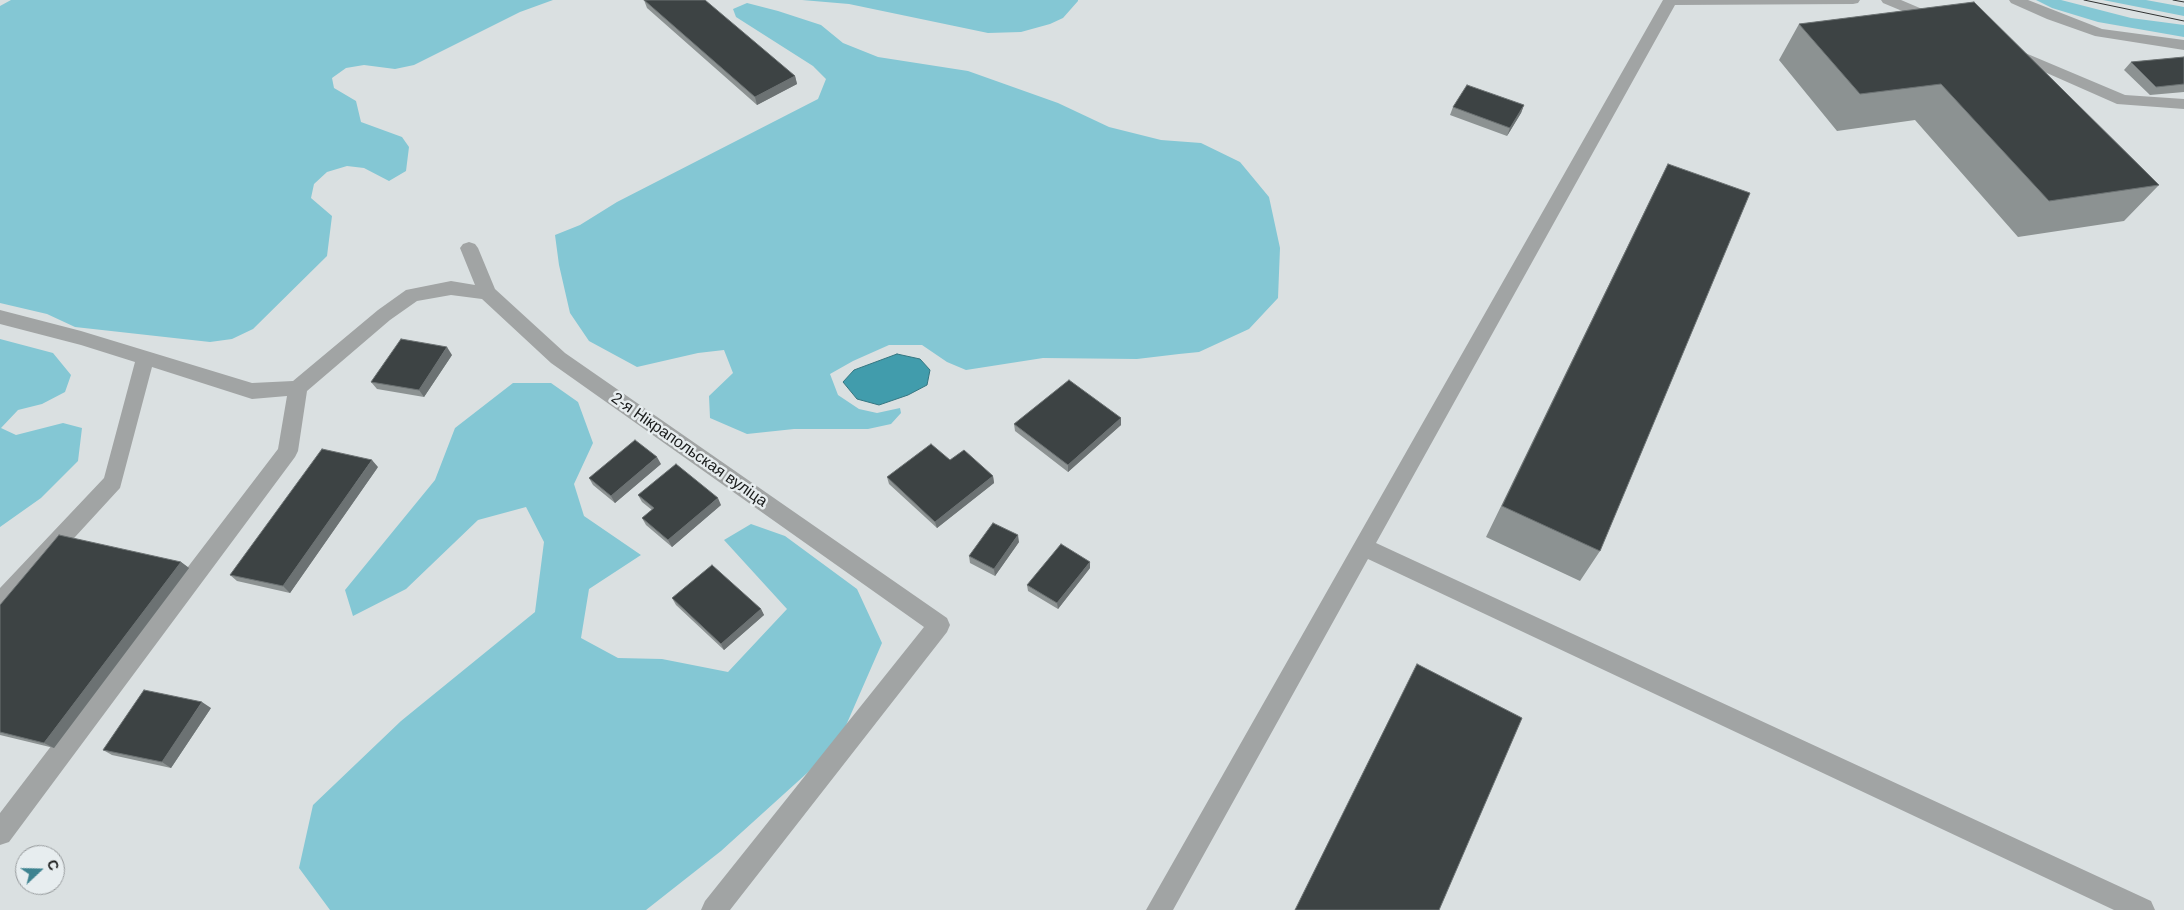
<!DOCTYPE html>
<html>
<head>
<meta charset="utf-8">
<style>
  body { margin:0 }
  #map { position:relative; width:2184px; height:910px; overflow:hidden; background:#dae0e1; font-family:Helvetica,sans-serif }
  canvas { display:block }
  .north { position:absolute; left:15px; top:845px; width:50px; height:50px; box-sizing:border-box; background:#e7edef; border:1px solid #95999b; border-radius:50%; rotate:69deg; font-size:14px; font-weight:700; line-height:20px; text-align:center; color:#1a1c1c }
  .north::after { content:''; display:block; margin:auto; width:18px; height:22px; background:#3e8390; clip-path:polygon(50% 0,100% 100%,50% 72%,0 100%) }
</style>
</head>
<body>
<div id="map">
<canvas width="2184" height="910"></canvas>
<div class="north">С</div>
</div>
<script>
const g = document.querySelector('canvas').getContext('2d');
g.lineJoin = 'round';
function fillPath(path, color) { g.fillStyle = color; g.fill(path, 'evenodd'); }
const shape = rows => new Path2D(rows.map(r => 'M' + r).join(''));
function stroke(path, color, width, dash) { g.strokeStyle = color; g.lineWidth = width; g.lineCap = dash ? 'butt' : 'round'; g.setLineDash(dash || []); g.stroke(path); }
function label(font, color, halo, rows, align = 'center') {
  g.font = font + ' Helvetica,sans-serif'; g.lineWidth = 5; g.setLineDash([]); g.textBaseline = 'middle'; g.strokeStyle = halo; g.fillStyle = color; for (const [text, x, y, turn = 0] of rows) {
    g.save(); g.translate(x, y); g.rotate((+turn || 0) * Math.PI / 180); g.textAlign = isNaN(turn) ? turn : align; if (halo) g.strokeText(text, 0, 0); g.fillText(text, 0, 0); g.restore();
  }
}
fillPath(shape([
  [11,0,553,0,520,12,414,65,395,69,364,65,346,68,332,78,334,88,356,101,361,122,402,137,409,147,406,171,389,181,364,168,347,166,327,172,314,184,311,198,332,216,327,256,253,329,232,339,210,342,75,327,47,314,0,303,0,6],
  [802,0,1078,0,1078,1,1063,18,1050,24,1021,32,988,33,849,4],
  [2036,0,2061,0,2131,18,2184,25,2184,37,2098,22,2052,8],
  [2103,0,2146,0,2184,7,2184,16],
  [747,3,778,11,821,25,843,43,878,57,968,71,1058,103,1109,127,1161,140,1201,143,1240,162,1269,197,1280,248,1278,298,1249,329,1199,352,1179,354,1137,359,1043,358,966,370,947,362,922,345,889,345,853,361,830,374,838,395,859,409,877,413,900,408,901,413,891,424,868,429,794,429,747,434,710,418,709,396,733,373,724,350,698,353,637,367,589,341,570,313,559,265,555,235,580,225,617,202,818,99,826,79,813,66,736,17,733,9],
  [0,339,53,353,71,375,65,392,42,404,18,410,1,428,16,435,63,423,82,428,78,461,41,498,0,527],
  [513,383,551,383,578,402,593,443,574,484,584,516,641,555,589,589,581,638,618,658,662,659,728,672,787,609,724,540,751,524,785,536,857,589,882,643,837,746,721,851,646,910,330,910,299,868,313,805,401,721,535,612,544,542,526,507,478,520,406,589,353,616,345,590,435,480,455,428]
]), '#84c7d4');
const water = shape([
  [897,354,920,359,930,370,927,385,908,395,879,405,857,399,843,382,854,370,897,354]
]);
fillPath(water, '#419cac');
stroke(water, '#357681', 1);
fillPath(shape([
  [1663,0,1860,0,1858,3,1853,4,1675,5,1376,543,2151,901,2155,910,2114,910,1368,559,1173,910,1146,910,1663,0],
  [1881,0,1901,0,1941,17,1943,20,1941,23,1936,25,1931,23,1883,3,1881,0],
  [2009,0,2028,0,2102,29,2184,40,2184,50,2095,36,2047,19,2011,3,2009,0],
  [2011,47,2125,95,2184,99,2184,109,2117,104,2006,55,2003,52,2006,49,2011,47],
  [469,242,475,244,478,248,495,289,565,353,947,618,950,625,947,632,730,910,701,910,705,901,924,627,551,363,482,299,451,295,417,301,390,320,307,391,298,451,295,457,9,842,0,845,0,813,278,449,287,396,252,399,152,367,120,488,8,610,0,613,0,588,104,478,135,362,81,345,0,324,0,310,81,331,252,383,293,381,378,310,406,290,451,281,475,285,460,248,463,244,469,242]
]), '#a1a4a4');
stroke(shape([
  [2084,0,2184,21],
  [2173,0,2184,2]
]), '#303232', 1);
fillPath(shape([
  [644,0,795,76,797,84,757,105,647,8],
  [1974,2,2159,185,2124,221,2018,237,1915,120,1837,131,1779,60,1799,24],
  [2184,57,2184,92,2150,95,2124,70,2131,62],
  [1524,105,1521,113,1507,136,1450,115,1453,107],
  [1668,164,1600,551,1580,581,1486,537,1650,200],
  [452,355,424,397,377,389,371,382],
  [1121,418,1121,425,1068,472,1015,431,1014,424],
  [950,460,993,476,994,483,937,528,889,484,887,477],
  [661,464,615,503,593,485,589,478],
  [378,467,290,593,237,581,230,575],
  [638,495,721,505,672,547,646,525,642,518,652,510,642,502],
  [1019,542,995,576,970,563,969,556],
  [181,562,189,568,54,748,0,735,0,605],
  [1090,568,1058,609,1028,591,1027,585],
  [672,598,761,609,764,615,724,650,676,605],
  [211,708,171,768,112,755,103,750]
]), '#8c9292');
fillPath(shape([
  [795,76,797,84,757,105,755,97],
  [1524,105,1521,113,1507,136,1510,128],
  [447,347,452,355,424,397,419,390],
  [1121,418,1121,425,1068,472,1068,465],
  [657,457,661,464,615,503,611,496],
  [372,460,378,467,290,593,283,586],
  [993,476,994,483,937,528,935,522],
  [718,498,721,505,672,547,668,540],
  [1018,535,1019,542,995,576,994,569],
  [181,562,189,568,54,748,44,743],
  [1090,562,1090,568,1058,609,1057,603],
  [761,609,764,615,724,650,721,644],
  [202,702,211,708,171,768,162,762]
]), '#6c7273');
const building = shape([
  [644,0,705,0,795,76,755,97,644,0],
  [1974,2,2159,185,2049,201,1941,84,1860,94,1799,24,1974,2],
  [2184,57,2184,84,2156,87,2131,62,2184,57],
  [1467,85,1524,105,1510,128,1453,107,1467,85],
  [1668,164,1750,193,1600,551,1502,506,1668,164],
  [401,339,447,347,419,390,371,382,401,339],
  [1069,380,1121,418,1068,465,1014,424,1069,380],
  [635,440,657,457,611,496,589,478,635,440],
  [931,444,950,460,964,450,993,476,935,522,887,477,931,444],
  [322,449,372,460,283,586,230,575,322,449],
  [676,464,718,498,668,540,642,518,654,508,638,495,676,464],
  [993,523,1018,535,994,569,969,556,993,523],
  [59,535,181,562,44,743,0,732,0,605,59,535],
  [1061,544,1090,562,1057,603,1027,585,1061,544],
  [712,565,761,609,721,644,672,598,712,565],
  [1417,664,1522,718,1439,910,1295,910,1417,664],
  [144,690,202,702,162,762,103,750,144,690]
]);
fillPath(building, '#3d4344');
stroke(building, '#6c7273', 1);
label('16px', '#1a1c1c', '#e7edef', [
  ["2-я Нікрапольская вуліца",689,450,35]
]);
</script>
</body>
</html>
